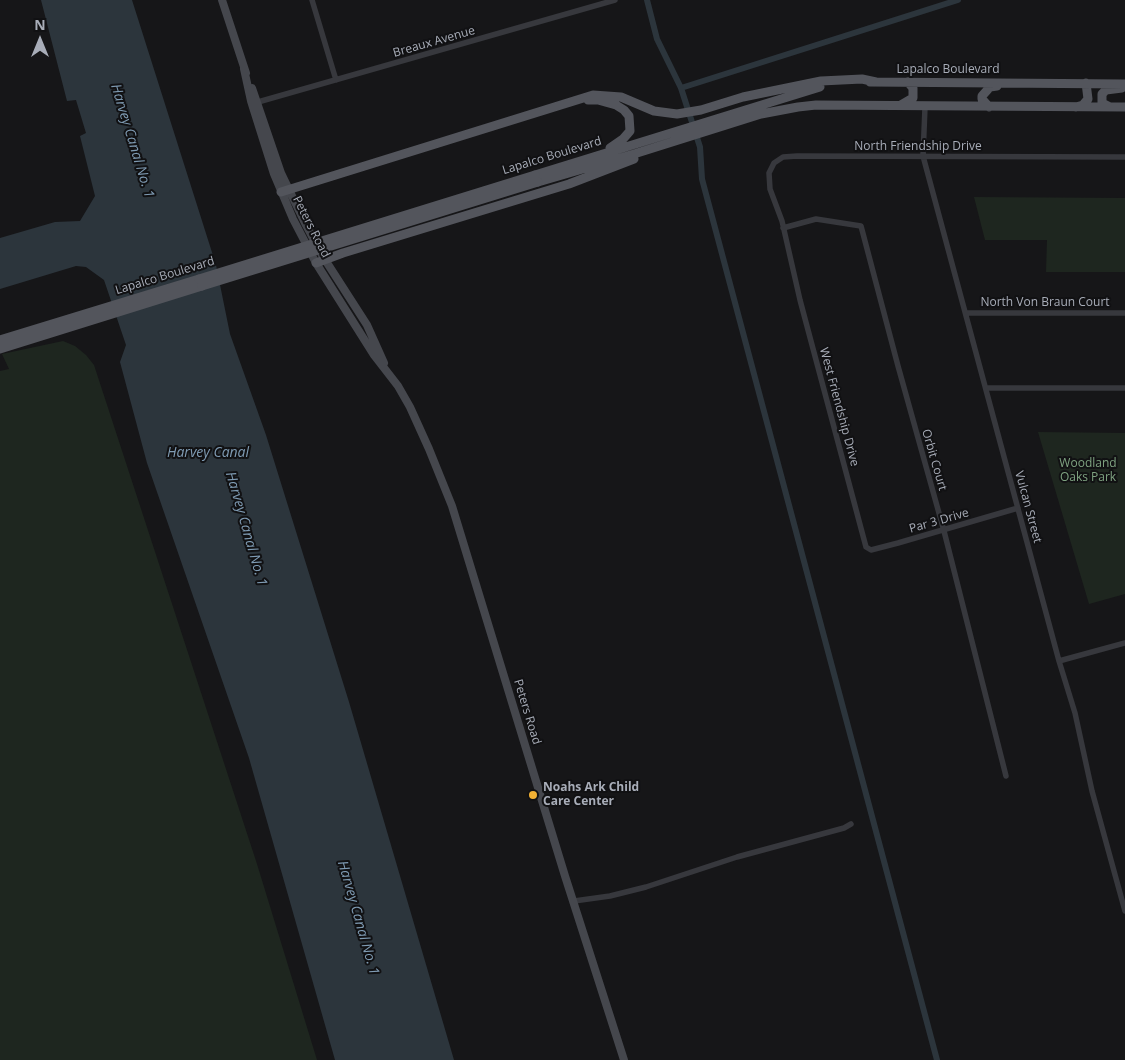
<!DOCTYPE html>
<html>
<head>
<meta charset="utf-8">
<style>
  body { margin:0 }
  #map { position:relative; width:1125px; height:1060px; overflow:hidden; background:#161618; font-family:"Open Sans",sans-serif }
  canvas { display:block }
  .north { position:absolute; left:15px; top:15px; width:50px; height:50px; -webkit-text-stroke:4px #111113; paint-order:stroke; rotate:0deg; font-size:14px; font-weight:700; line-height:20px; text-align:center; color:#a8adb8 }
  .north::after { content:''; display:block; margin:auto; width:18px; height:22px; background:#a8adb8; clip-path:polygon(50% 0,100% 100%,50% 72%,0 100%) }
</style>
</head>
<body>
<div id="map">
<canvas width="1125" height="1060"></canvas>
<div class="north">N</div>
</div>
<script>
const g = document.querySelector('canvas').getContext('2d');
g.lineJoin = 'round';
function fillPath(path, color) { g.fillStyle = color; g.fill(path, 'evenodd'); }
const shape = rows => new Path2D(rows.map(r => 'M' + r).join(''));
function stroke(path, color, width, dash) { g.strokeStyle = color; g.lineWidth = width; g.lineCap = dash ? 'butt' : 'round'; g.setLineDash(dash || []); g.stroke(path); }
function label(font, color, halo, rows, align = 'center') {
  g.font = font + ' "Open Sans",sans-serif'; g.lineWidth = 4; g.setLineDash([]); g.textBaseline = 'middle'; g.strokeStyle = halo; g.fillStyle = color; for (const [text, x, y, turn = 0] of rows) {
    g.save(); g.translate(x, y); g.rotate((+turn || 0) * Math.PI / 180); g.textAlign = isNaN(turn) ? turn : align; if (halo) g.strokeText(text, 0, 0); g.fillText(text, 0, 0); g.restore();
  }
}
fillPath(shape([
  [974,197,1125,198,1125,272,1046,272,1047,240,985,240],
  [63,341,75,346,86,355,94,365,257,864,317,1060,0,1060,0,371,9,369,2,354],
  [1038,432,1125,433,1125,594,1089,604]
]), '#1e261f');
fillPath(shape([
  [41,0,132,0,216,265,230,334,266,435,349,702,454,1060,335,1060,249,758,147,463,120,362,126,345,104,280,86,267,76,266,0,289,0,238,55,222,80,221,95,196,80,136,86,133,76,100,67,101]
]), '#2c353c');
stroke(shape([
  [647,0,657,39,681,88,700,147,702,179,937,1060],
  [681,88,958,0]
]), '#2c353c', 6);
stroke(shape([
  [312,0,336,80],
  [258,102,615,0],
  [925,107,923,156,1059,661,1075,713,1092,791,1125,911],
  [783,228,816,219,861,226,898,366,944,531,1006,776],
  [966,313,1125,313],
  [986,388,1125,388],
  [1018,508,898,543,871,550,866,547,800,300,782,221,770,189,769,173,774,163,783,157,797,156,1125,157],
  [1059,661,1125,643],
  [574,901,610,896,646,887,737,857,844,828,851,824]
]), '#37383d', 5.5);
stroke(shape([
  [222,0,246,73],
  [244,69,251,101,274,174,293,219,316,263,374,355,398,386,410,407,429,449,452,506,565,876,624,1060],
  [252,88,281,173,305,223,322,255,367,325,384,363]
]), '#45474d', 8);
stroke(shape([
  [870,82,1125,84],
  [588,100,598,100,616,105,624,110,629,116,630,131,623,139,610,148],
  [901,105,913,98,913,88,908,82],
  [989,107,982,99,982,96,990,87,997,86],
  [1076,107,1083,105,1088,99,1086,83],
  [1110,107,1102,103,1102,94,1106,90,1122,88],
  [535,175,820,87],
  [538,182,634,154,761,114,798,107,816,105,1125,107],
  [281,192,593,95,621,97,654,111,677,114,701,110,743,97,821,81,862,79,876,82],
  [316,263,343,253,569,184,634,159],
  [0,340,199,279],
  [0,349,202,286]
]), '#53555c', 9);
stroke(shape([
  [199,279,535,175],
  [202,286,538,182]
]), '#53555c', 9);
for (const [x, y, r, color] of [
  [533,795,5,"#f2b134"]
]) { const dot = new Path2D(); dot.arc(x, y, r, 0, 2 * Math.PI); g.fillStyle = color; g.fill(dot); stroke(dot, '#111113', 2); }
label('12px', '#a8adb8', '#111113', [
  ["Breaux Avenue",434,42,-16],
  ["Lapalco Boulevard",948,70],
  ["North Friendship Drive",918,147],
  ["Lapalco Boulevard",552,156,-17],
  ["Peters Road",311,227,63],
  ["Lapalco Boulevard",165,276,-17],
  ["North Von Braun Court",1045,303],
  ["West Friendship Drive",839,407,75],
  ["Orbit Court",934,460,74],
  ["Vulcan Street",1028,507,75],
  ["Par 3 Drive",939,521,-16],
  ["Peters Road",527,712,73]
]);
label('12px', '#7fa381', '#111113', [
  ["Woodland",1088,464],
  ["Oaks Park",1088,478]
]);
label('bold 12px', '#a8adb8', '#111113', [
  ["Noahs Ark Child",543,788],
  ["Care Center",543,802]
], 'left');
label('italic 14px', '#7f9bb3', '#111113', [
  ["Harvey Canal No. 1",132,141,73],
  ["Harvey Canal",208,453],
  ["Harvey Canal No. 1",246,529,74],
  ["Harvey Canal No. 1",358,918,74]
]);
</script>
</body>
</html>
